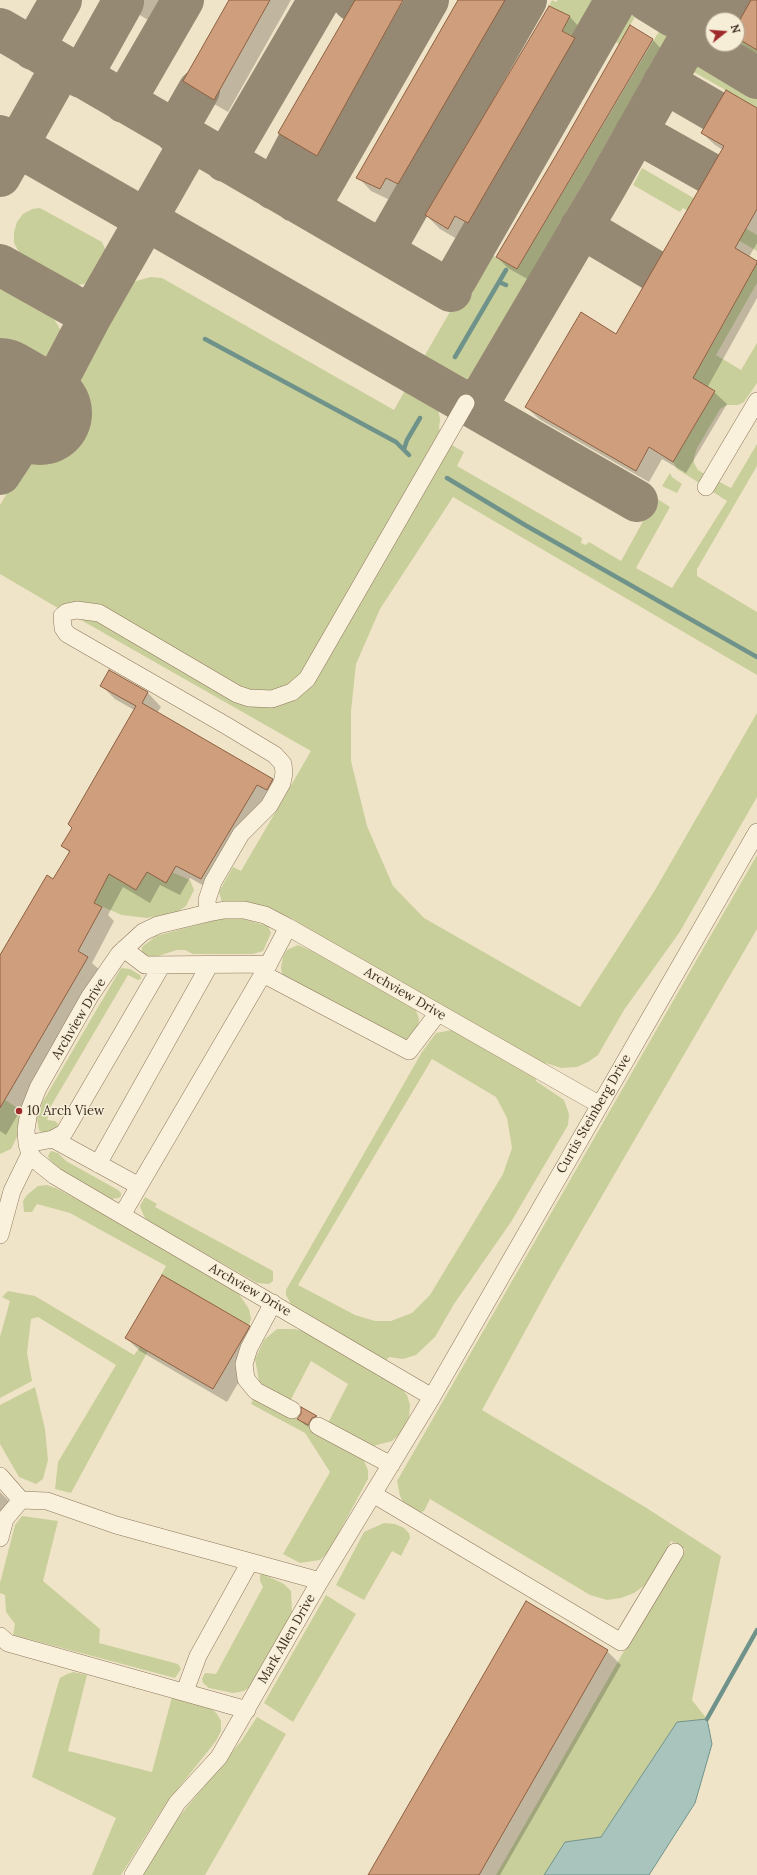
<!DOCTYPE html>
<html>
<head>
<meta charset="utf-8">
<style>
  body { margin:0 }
  #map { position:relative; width:757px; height:1875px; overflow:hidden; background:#f0e4c8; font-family:Lora,serif }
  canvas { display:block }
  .north { position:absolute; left:705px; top:12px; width:40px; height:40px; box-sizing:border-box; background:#f7eed8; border:1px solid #ada18e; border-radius:50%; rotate:73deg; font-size:11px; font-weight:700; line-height:16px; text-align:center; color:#3d2e20 }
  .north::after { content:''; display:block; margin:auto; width:14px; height:18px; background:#9e2a2b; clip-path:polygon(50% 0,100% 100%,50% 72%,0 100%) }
</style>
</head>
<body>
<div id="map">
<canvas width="757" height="1875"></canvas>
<div class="north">N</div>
</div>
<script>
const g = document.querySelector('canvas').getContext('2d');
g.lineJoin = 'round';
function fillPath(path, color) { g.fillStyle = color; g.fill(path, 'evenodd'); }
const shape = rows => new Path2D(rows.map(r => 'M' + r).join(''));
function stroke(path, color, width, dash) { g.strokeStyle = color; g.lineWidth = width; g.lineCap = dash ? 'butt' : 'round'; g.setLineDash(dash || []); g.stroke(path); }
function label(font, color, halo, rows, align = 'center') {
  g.font = font + ' Lora,serif'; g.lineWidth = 3; g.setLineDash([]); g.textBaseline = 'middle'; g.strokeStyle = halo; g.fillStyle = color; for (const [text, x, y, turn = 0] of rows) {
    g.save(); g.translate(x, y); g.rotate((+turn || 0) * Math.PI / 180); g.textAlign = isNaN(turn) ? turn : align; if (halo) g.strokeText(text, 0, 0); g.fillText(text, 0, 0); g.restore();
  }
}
fillPath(shape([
  [552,0,556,2,558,0,605,0,582,41,562,31,570,16,549,6],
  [628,4,639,10,619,44,608,37,621,12],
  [661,28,668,35,492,342,467,383,442,373,421,362,485,251,517,269],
  [713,32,713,44,737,44,737,38,757,50,757,72,707,44],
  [702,53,757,85,757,108,692,71],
  [642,168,757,235,757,251,683,208,680,212,633,185],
  [40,208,102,242,107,253,105,264,99,275,89,283,74,286,63,285,25,263,14,243,14,232,17,222,23,214,32,209],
  [757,263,757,283,716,355,741,370,757,343,757,383,744,402,738,405,727,405,720,409,697,448,694,457,694,463,698,470,706,475,701,484,677,469,673,462,715,391,647,352,657,334,703,361],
  [151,277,162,278,394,410,408,385,429,398,429,400,438,409,440,419,439,428,440,430,437,436,439,437,298,678,286,687,272,692,252,692,67,605,58,608,0,574,0,505,125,289,136,281],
  [4,284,43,306,51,314,60,329,60,341,55,353,46,365,30,369,17,367,0,357,0,285],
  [450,444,464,452,457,466,582,538,581,543,586,545,589,542,621,561,656,498,670,507,636,568,672,588,727,501,710,490,716,480,731,488,757,444,757,466,697,569,697,576,757,612,757,675,453,497,380,609,356,664,351,711,351,761,367,826,393,886,424,918,580,1007,655,890,757,713,757,797,679,933,624,1010,598,1055,588,1062,577,1067,561,1068,546,1063,544,1066,344,951,291,918,263,907,222,902,219,892,233,867,241,871,311,751,74,616,89,617,239,702,282,704,296,700,312,682],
  [670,473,672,477,682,484,677,493,662,486],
  [757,855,757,929,552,1282,482,1410,645,1507,721,1556,692,1700,707,1719,677,1722,601,1837,565,1842,544,1875,496,1875,620,1658,685,1549,671,1541,650,1579,644,1586,634,1593,621,1598,607,1600,590,1595,430,1499,424,1511,418,1513,404,1504,400,1496,397,1481],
  [89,862,136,890,147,872,166,882,172,872,190,880,194,890,186,906,177,912,147,918,122,915,94,903],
  [227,917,243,919,268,926,271,933,263,951,253,954,193,954,185,950,177,950,149,959,142,953,142,947,156,936],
  [298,945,312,951,416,1010,419,1019,418,1029,408,1040,403,1040,282,976,281,967,283,957,287,950],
  [121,968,130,969,140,975,141,979,138,980,128,975,51,1106,47,1120,55,1121,58,1124,56,1129,43,1133,39,1130,37,1118,42,1103],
  [452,1030,536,1079,536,1081,564,1100,569,1114,568,1125,511,1222,454,1304,435,1337,416,1355,403,1359,389,1357,386,1361,291,1304,286,1295,286,1290,422,1052,436,1033],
  [432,1059,496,1097,507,1118,512,1148,503,1174,430,1295,412,1313,391,1321,375,1321,355,1315,298,1285],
  [5,1100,16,1107,19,1111,19,1133,11,1149,0,1154,0,1109],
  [51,1151,58,1153,66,1161,118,1190,121,1193,121,1196,119,1198,111,1199,68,1174,56,1166,49,1159,48,1156],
  [47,1185,58,1189,122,1224,237,1291,249,1309,251,1319,249,1325,161,1275,166,1266,70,1213,37,1204,32,1212,24,1212,23,1201,27,1195,38,1186],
  [145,1197,157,1204,155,1207,273,1271,273,1281,269,1284,257,1283,146,1220,142,1212,140,1206],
  [8,1291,35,1296,134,1355,140,1347,148,1351,71,1493,55,1489,58,1462,116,1365,38,1317,31,1319,27,1353,32,1381,0,1398,0,1337,10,1301,2,1297],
  [277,1329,294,1329,303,1331,400,1387,407,1395,410,1405,409,1417,401,1433,392,1441,373,1446,327,1425,348,1384,311,1361,289,1403,266,1390,259,1381,255,1359,264,1340],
  [35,1387,45,1429,48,1460,43,1479,36,1484,19,1477,0,1444,0,1405],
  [253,1399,289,1414,357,1453,364,1461,368,1470,368,1479,329,1551,320,1560,300,1563,283,1554,330,1472,305,1433,251,1404],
  [22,1516,58,1521,43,1581,100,1629,99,1643,178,1664,181,1669,175,1678,13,1635,15,1624,6,1612,5,1595,0,1593,0,1583,15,1525],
  [384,1523,395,1524,404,1528,409,1533,410,1538,401,1556,392,1551,364,1600,336,1585,364,1532],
  [263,1574,284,1584,291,1591,292,1613,253,1685,244,1691,233,1693,209,1688,203,1683,202,1679,205,1673,216,1674,263,1587,260,1581,260,1575],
  [326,1595,356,1614,293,1722,264,1703],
  [73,1672,87,1675,68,1751,152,1772,172,1697,211,1708,217,1714,221,1721,221,1731,216,1741,165,1805,121,1875,92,1875,116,1818,32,1777,58,1684,60,1678,67,1674],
  [257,1717,286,1734,205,1875,142,1875,173,1824,242,1740]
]), '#c9cf9b');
const water = shape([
  [707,1719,712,1744,695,1803,649,1875,544,1875,565,1842,601,1837,677,1722,707,1719]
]);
fillPath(water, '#a9c4bc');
stroke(water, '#6f938a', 1);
fillPath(shape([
  [115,0,166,0,153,23],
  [230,0,291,0,228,112,197,94,184,81],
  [356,0,420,0,327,166,290,143,280,133],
  [459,0,507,0,519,12,412,197,400,191,394,202,371,191,358,177],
  [752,0,757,0,757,54,745,47,737,39,737,27],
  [549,7,570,17,583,31,577,42,588,52,482,236,469,229,462,242,440,229,426,215],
  [630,27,653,40,664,52,529,280,508,268,497,257,563,146],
  [757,109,757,243,749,257,757,263,757,298,707,388,714,392,727,404,686,473,662,459,649,482,539,419,526,407,616,335,723,150,715,145,702,133],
  [109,671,148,693,161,707,157,713,272,780,285,793,271,797,215,892,190,878,180,895,160,885,150,903,123,887,108,915,114,921,92,963,101,971,6,1135,0,1131,0,974,70,853,63,846,134,710,115,699,101,685],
  [249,1326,263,1340,227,1402,140,1351,126,1338],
  [302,1409,317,1417,323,1423,315,1431,305,1425,298,1419,302,1415],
  [0,1492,11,1503,0,1543],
  [607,1651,621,1665,500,1875,369,1875]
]), '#0003');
stroke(shape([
  [499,282,506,285],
  [205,339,396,442,409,455],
  [455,357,506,270],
  [404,449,407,440,420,418],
  [447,478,525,525,757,657],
  [707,1719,757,1630]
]), '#6f938a', 4.5);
stroke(shape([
  [353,0,354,1],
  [647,0,673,16,687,21,698,17,705,10],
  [720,0,743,14],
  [0,29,451,291],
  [689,37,757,78],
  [33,49,61,0],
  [81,77,123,2],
  [664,82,714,111],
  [124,102,183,0],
  [175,132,199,90],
  [636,132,709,173],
  [0,136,637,501],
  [225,161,319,0],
  [0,176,62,66],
  [274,189,297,145],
  [295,201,305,200,312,198,317,193,428,0],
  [581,227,653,270],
  [372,245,380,244,391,237,526,0],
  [0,265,91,316],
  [440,284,451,284,456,279,616,0],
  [460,400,473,400,483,395,606,186,711,0],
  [0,474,40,413,91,316,191,141]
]), '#968974', 42);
stroke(shape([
  [0,390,40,413]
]), '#968974', 104);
const building = shape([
  [229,0,270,0,214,100,183,81,229,0],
  [355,0,403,0,317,156,278,133,355,0],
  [458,0,505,0,398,184,386,178,380,189,356,178,458,0],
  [751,0,757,0,757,50,737,38,737,25,751,0],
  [549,6,570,16,562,31,575,38,468,223,455,216,448,229,425,215,549,6],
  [630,25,653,39,517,269,496,257,562,145,630,25],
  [726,90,757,108,757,209,735,248,757,261,757,263,693,378,715,391,693,428,673,462,649,447,636,471,525,407,581,312,616,334,724,146,701,133,726,90],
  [109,670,148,692,142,703,273,779,267,790,257,785,201,879,176,866,166,883,147,872,136,890,109,874,94,903,102,907,78,951,88,957,0,1108,0,955,47,875,53,879,70,851,61,846,72,828,68,824,136,706,100,686,109,670],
  [162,1275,250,1326,213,1389,125,1338,162,1275],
  [301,1407,317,1416,312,1418,308,1425,297,1419,301,1414,301,1407],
  [526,1601,608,1650,479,1875,368,1875,526,1601]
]);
fillPath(building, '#cf9f7d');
stroke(building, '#8d5f41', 1);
const minor = shape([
  [706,487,757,401],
  [208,913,207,900,213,882,241,834,269,806,282,783,284,773,283,764,275,755,227,726,67,634,63,628,62,616,67,612,77,610,99,613,237,694,249,698,272,699,292,692,307,679,466,403],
  [124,949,145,965,269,964],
  [263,974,409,1051,438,1013],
  [53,1139,139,1186],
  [27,1144,53,1139,64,1133,162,965],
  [98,1164,210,964],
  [122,1215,267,967,288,927],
  [0,1235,12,1191,30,1154],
  [273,1303,249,1348,244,1364,246,1379,256,1391,292,1410],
  [432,1397,55,1176,35,1160,30,1154,27,1144,26,1130,29,1111,38,1088,90,996,119,954,143,932,158,925,208,913,224,910,244,910,265,915,288,927,600,1105],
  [318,1426,391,1465],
  [0,1476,21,1500],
  [373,1494,621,1642,675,1552],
  [0,1538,5,1519,21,1500,47,1501,116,1525,320,1581],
  [0,1636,8,1643,247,1710],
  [185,1691,198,1656,250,1562],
  [133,1875,177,1803,219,1757,320,1581,432,1397,757,832]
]);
stroke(minor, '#8d765c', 18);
stroke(minor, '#faf1dc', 17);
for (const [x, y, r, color] of [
  [19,1111,4,"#9e2a2b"]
]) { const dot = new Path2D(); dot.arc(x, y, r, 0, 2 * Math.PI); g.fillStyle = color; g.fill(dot); stroke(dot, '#f7eed8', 1.5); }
label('13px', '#3d2e20', '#f7eed8', [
  ["Archview Drive",405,994,30],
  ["Archview Drive",79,1019,-59],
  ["Curtis Steinberg Drive",594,1114,-60],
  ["Archview Drive",250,1290,30],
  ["Mark Allen Drive",287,1639,-60]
]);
label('13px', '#3d2e20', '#f7eed8', [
  ["10 Arch View",27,1111]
], 'left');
</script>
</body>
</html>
